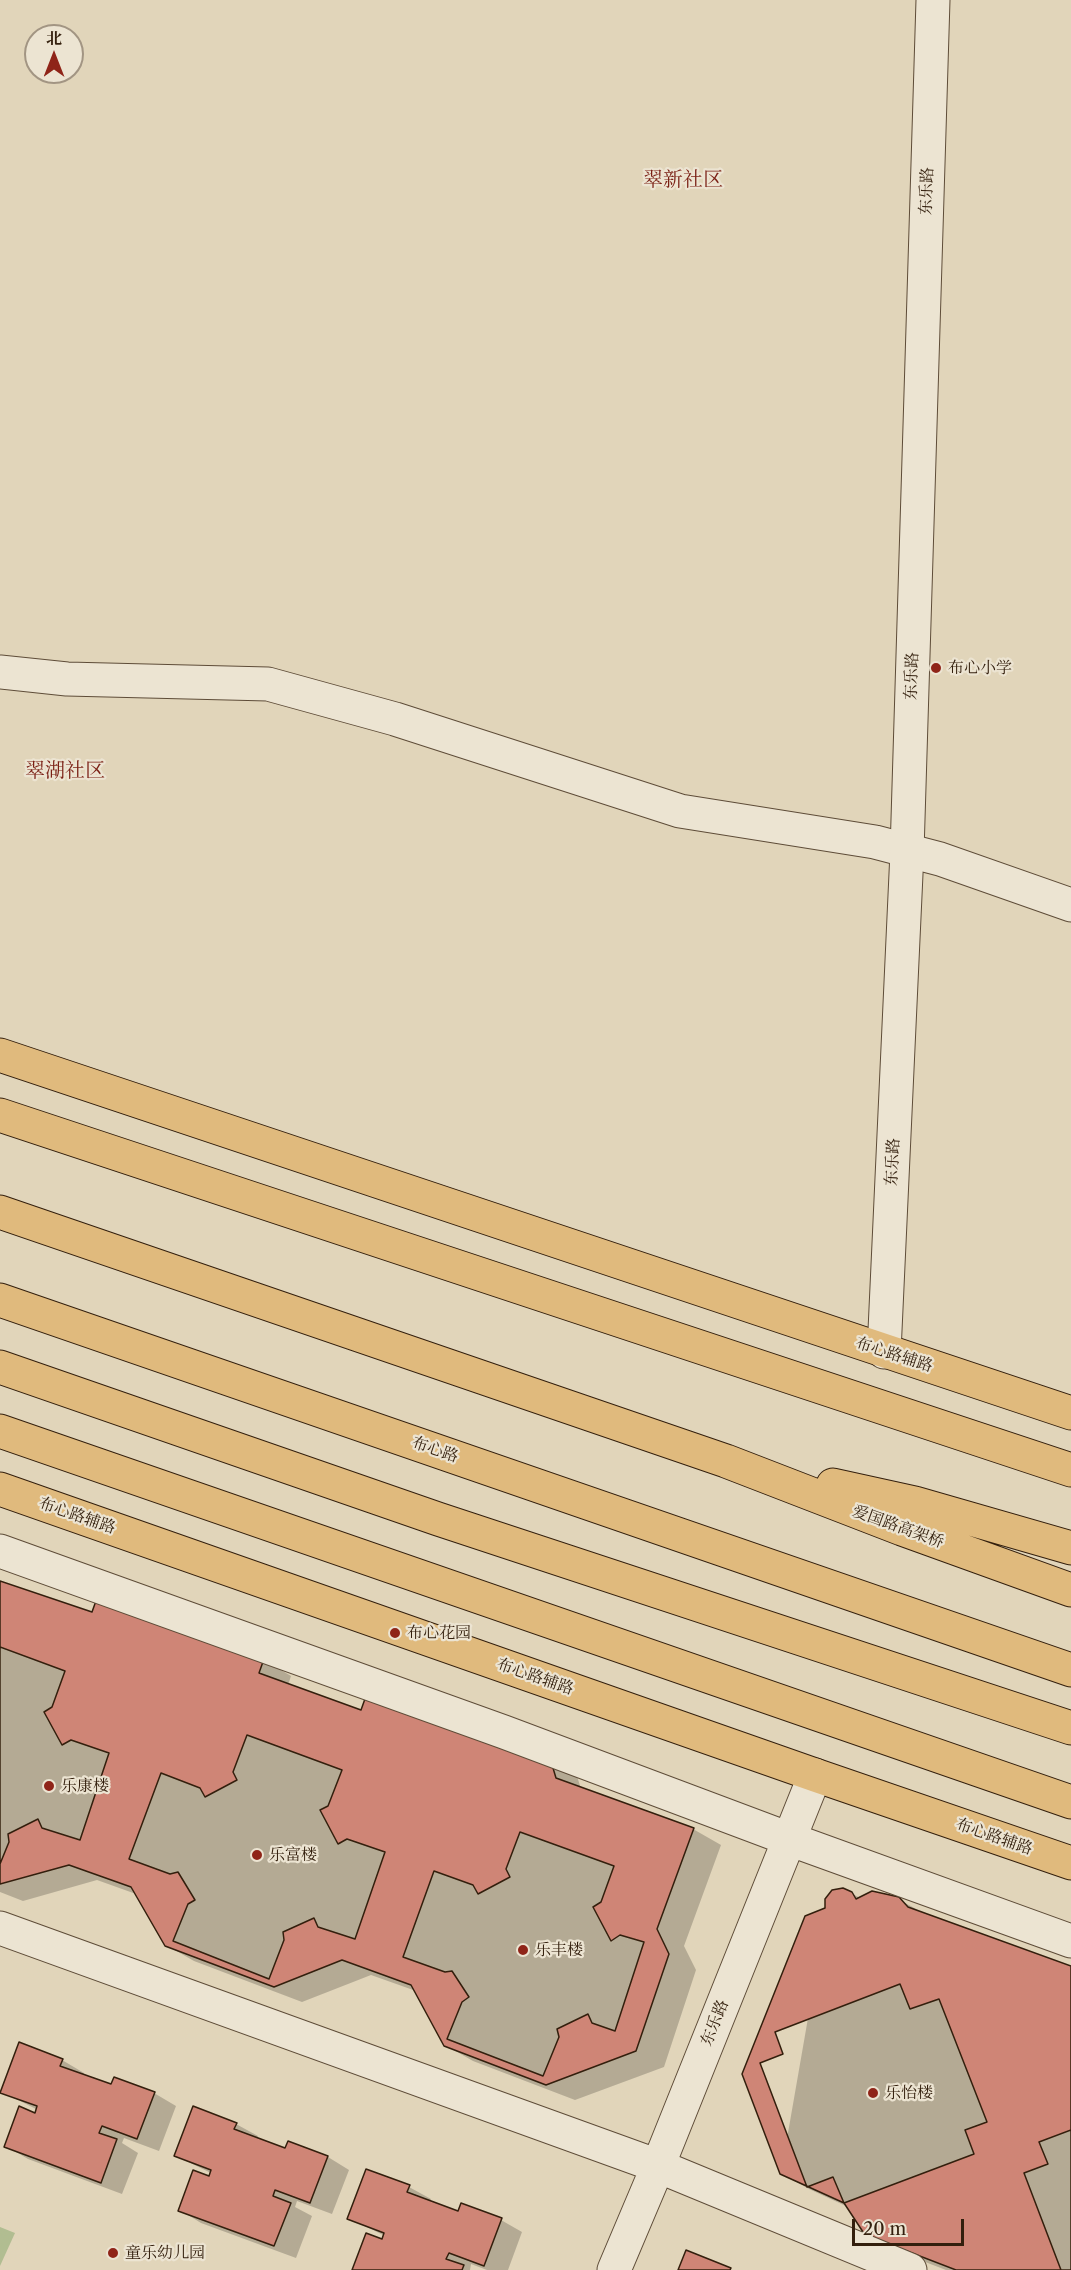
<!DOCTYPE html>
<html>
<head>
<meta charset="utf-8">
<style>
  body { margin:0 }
  #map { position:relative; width:1071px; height:2270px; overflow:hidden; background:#e1d5ba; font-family:"Libre Caslon Text","Noto Serif SC",serif }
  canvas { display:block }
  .north { position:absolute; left:24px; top:24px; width:60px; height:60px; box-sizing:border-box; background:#ece4d2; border:2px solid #a29583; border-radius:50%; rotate:0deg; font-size:16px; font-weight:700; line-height:24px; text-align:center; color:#331f0d }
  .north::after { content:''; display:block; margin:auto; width:21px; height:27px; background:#8f2418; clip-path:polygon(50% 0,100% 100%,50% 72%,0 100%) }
  .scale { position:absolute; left:852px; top:2219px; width:112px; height:27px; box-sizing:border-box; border:3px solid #331f0d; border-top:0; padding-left:8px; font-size:18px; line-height:21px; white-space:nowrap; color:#331f0d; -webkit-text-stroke:4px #ece4d2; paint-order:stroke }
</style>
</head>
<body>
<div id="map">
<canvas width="1071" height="2270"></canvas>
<div class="north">北</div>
<div class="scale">20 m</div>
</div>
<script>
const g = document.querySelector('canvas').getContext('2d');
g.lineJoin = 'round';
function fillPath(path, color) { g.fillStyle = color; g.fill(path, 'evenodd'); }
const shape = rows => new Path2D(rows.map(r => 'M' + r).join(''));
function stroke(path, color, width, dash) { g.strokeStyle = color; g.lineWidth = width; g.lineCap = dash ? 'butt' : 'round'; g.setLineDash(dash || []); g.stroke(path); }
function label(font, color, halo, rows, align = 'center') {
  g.font = font + ' "Libre Caslon Text","Noto Serif SC",serif'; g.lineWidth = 4.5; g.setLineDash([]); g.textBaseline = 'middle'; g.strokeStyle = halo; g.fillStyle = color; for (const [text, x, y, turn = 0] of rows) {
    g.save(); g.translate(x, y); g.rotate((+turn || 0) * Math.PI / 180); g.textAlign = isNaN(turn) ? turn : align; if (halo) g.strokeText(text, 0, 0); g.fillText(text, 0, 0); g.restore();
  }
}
fillPath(shape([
  [0,2227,15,2233,0,2266]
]), '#b1bd91');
fillPath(shape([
  [0,1582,93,1614,264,1660,291,1676,288,1685,362,1712,366,1698,577,1776,581,1789,693,1829,721,1845,684,1946,696,1970,664,2067,575,2100,473,2061,445,2045,416,1991,371,1975,302,2002,194,1961,166,1945,136,1894,97,1880,23,1901,0,1892],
  [851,1893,860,1898,898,1899,927,1915,1071,1967,1071,2270,946,2270,894,2250,848,2207,809,2189,781,2173,827,1909],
  [62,2060,84,2073,83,2076,112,2086,154,2093,176,2106,159,2151,124,2138,122,2143,138,2153,122,2194,28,2159,6,2146,36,2115,38,2110,2,2092],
  [236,2124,258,2136,257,2139,286,2150,289,2143,328,2157,349,2170,332,2214,297,2201,295,2207,312,2216,296,2258,201,2223,180,2210,210,2178,211,2173,176,2156],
  [409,2187,431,2199,430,2202,459,2213,501,2220,522,2232,508,2270,487,2270,471,2264,470,2270,354,2270,383,2241,385,2236,349,2218]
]), '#0003');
const building = shape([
  [0,1581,92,1612,97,1598,264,1659,259,1673,361,1710,366,1696,550,1758,556,1778,694,1828,657,1929,669,1954,636,2051,546,2085,444,2046,411,1985,342,1960,274,1987,165,1946,131,1887,69,1865,0,1884,0,1581],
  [0,1647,65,1671,52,1707,44,1712,62,1745,71,1740,109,1753,80,1840,42,1828,38,1819,8,1834,9,1842,0,1864,0,1647],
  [247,1735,342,1770,328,1806,320,1810,338,1844,347,1839,385,1852,355,1939,318,1927,314,1918,283,1932,284,1940,269,1979,173,1941,188,1904,195,1900,178,1872,170,1874,129,1859,161,1773,200,1788,205,1797,237,1780,233,1772,247,1735],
  [520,1832,614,1866,601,1902,593,1907,611,1941,620,1935,644,1942,615,2031,592,2023,588,2014,557,2029,559,2037,543,2076,447,2039,462,2002,469,1997,452,1971,445,1972,403,1957,434,1871,473,1885,478,1894,510,1877,506,1869,520,1832],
  [843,1888,852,1892,856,1899,872,1891,899,1897,908,1907,1071,1966,1071,2270,956,2270,865,2235,844,2203,780,2174,742,2074,805,1916,825,1908,825,1899,832,1890,843,1888],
  [900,1984,910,2009,939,1999,987,2122,965,2130,974,2154,844,2203,833,2177,807,2187,760,2063,783,2054,775,2032,900,1984],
  [19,2042,63,2059,60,2066,111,2084,114,2077,155,2092,137,2139,102,2126,99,2133,117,2139,101,2183,4,2147,19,2106,35,2113,37,2106,0,2093,19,2042],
  [193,2106,237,2123,234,2129,285,2148,288,2141,328,2156,310,2203,275,2190,273,2196,291,2203,274,2246,178,2211,193,2170,209,2176,211,2170,174,2156,193,2106],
  [1071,2130,1071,2270,1061,2270,1024,2173,1048,2164,1039,2142,1071,2130],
  [366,2169,410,2185,407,2192,458,2211,461,2203,502,2218,484,2266,449,2253,446,2259,464,2265,462,2270,352,2270,366,2233,382,2239,384,2233,347,2219,366,2169],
  [686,2250,731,2268,730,2270,678,2270,686,2250]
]);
fillPath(building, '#cf8576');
stroke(building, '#331f0d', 1.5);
const minor = shape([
  [0,672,67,679,268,684,395,719,680,811,875,842,940,859,1071,905],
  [0,1551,504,1732,789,1839,1071,1941],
  [0,1928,658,2166,910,2270],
  [614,2270,658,2166,815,1775]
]);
const tertiary = shape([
  [884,1352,907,852,933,0]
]);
const trunk = shape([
  [0,1055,1071,1413],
  [0,1212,726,1461,902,1529,1071,1590],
  [0,1300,1071,1670],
  [0,1367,438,1519,1071,1728],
  [833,1485,915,1503,1071,1548],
  [0,1489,815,1775,1071,1863]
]);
const motorway = shape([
  [0,1115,1071,1470],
  [0,1431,1071,1802]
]);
stroke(minor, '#5e4c38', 35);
stroke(tertiary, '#5e4c38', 35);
stroke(trunk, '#331f0d', 35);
stroke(motorway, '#331f0d', 35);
stroke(minor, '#ece4d2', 33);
stroke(tertiary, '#ece4d2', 33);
stroke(trunk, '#e0ba7d', 33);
stroke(motorway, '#e0ba7d', 33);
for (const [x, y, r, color] of [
  [936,668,6,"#8f2418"],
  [395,1633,6,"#8f2418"],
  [49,1786,6,"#8f2418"],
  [257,1855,6,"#8f2418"],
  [523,1950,6,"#8f2418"],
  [873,2093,6,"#8f2418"],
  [113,2253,6,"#8f2418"]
]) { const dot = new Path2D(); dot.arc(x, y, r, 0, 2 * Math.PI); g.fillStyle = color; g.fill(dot); stroke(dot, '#ece4d2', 2); }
label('16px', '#331f0d', '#ece4d2', [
  ["东乐路",927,191,-88],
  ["东乐路",912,676,-88],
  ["东乐路",893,1162,-87],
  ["布心路辅路",894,1355,18],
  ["布心路",435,1450,19],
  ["布心路辅路",77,1516,19],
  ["爱国路高架桥",898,1527,20],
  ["布心路辅路",535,1677,19],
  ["布心路辅路",994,1837,19],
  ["东乐路",715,2023,-68]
]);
label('16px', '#331f0d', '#ece4d2', [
  ["布心小学",948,668],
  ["布心花园",407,1633],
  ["乐康楼",61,1786],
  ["乐富楼",269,1855],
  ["乐丰楼",535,1950],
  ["乐怡楼",885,2093],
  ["童乐幼儿园",125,2253]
], 'left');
label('20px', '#7a1f14', '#ece4d2', [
  ["翠新社区",683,180],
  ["翠湖社区",65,771]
]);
</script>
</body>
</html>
